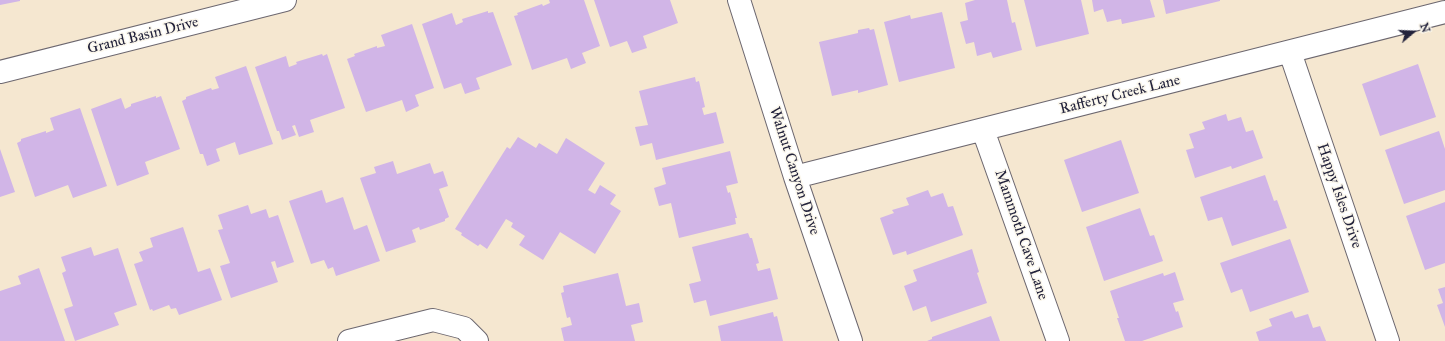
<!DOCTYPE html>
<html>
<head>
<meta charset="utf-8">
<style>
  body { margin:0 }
  #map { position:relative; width:1445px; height:341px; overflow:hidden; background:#f5e7d0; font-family:"IM FELL Great Primer",serif }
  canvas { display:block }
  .north { position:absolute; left:1393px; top:12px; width:40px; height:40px; -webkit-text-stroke:3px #fbf7ec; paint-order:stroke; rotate:71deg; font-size:11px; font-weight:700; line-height:16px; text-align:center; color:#22223b }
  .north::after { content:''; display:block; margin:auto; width:14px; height:18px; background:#22223b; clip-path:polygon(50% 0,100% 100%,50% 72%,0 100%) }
</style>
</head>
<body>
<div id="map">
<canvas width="1445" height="341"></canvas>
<div class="north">N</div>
</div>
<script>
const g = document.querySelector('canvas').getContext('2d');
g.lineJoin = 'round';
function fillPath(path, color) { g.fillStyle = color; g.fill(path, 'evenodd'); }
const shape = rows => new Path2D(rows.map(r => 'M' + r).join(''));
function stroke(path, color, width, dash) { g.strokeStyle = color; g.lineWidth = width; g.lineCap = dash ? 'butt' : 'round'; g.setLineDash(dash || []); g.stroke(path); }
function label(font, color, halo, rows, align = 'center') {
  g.font = font + ' "IM FELL Great Primer",serif'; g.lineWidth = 3; g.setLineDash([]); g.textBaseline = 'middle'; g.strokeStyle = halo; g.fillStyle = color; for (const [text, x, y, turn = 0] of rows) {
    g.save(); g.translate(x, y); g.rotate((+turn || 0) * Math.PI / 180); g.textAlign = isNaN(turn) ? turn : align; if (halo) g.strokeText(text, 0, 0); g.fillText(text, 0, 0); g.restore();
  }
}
fillPath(shape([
  [0,0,20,0,20,1,0,5],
  [549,0,584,0,600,46,582,53,586,63,571,69,567,58,532,70,514,16,518,15,517,13,542,4,543,6,550,3],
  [594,0,670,0,678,23,643,36,647,48,632,53,627,41,610,47],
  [975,0,1007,0,1012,23,1015,22,1022,50,993,58,991,52,977,56,974,42,966,44,960,22,968,20,965,3],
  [1024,0,1081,0,1089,34,1036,47],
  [1092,0,1150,0,1155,17,1122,24,1121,19,1107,22,1103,9,1094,12],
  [1163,0,1220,0,1220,1,1166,14],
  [488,11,488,13,493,12,512,65,476,78,480,89,465,94,461,83,444,89,422,24,452,13,456,25,463,22,462,19],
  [942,12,955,68,899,82,884,22,910,15,911,19],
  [412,24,434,88,415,95,419,106,406,112,402,100,366,112,347,59,355,56,354,54,377,46,377,48,385,46,381,35],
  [869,28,870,30,874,29,888,85,858,93,858,90,832,96,819,42,858,33,858,30],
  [322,54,323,56,327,54,345,108,310,120,314,132,299,137,295,125,292,126,296,135,282,140,279,131,277,131,255,67,286,56,289,67,297,64,296,62],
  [1418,64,1436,117,1380,136,1362,84],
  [246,66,273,144,239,155,235,142,216,149,220,161,207,166,203,154,200,154,182,101,186,99,186,97,211,88,212,90,219,88,215,77],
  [695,77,696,82,699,81,705,107,702,108,704,115,716,112,724,143,656,160,652,143,640,146,635,127,648,125,639,91],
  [156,96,156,98,161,96,180,149,145,162,149,174,117,186,91,109,121,98,125,109,131,106,131,104],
  [80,108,107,186,73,198,68,185,35,197,17,143,21,141,21,139,46,131,46,133,54,130,50,118],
  [1226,114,1228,121,1241,117,1246,132,1253,130,1263,158,1232,169,1231,166,1195,178,1186,150,1194,148,1189,134,1205,129,1202,122],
  [1439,131,1445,149,1445,190,1404,204,1385,150],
  [518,137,536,148,539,143,557,154,566,138,605,163,588,190,595,194,600,185,616,195,610,204,621,211,595,254,560,232,543,260,519,245,525,236,511,227,513,223,506,219,487,249,480,244,478,246,461,235,462,233,455,229,507,147,510,149],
  [1121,140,1139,193,1082,212,1064,160],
  [0,149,15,192,0,197],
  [730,151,738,183,726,186,728,193,730,192,737,218,735,218,736,224,679,238,671,203,659,206,654,188,666,184,662,168],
  [393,161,397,174,430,163,434,174,443,171,448,186,439,189,449,217,445,219,445,221,420,230,419,227,412,230,416,242,386,252,360,178,376,173,374,167],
  [1265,175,1274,201,1277,200,1287,228,1232,246,1222,217,1208,221,1200,197],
  [322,190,326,203,343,197,354,230,367,225,380,261,336,276,333,267,328,269,324,260,311,264,289,201],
  [928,190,931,197,943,193,948,207,953,206,963,235,907,255,906,251,893,255,880,218,894,213,892,210,909,205,906,198],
  [1445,202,1445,263,1425,270,1406,216],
  [248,205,251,214,266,209,269,218,278,215,294,262,277,268,275,261,271,262,278,282,231,298,220,266,230,263,218,230,223,229,218,215],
  [1140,208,1150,236,1154,235,1163,261,1104,281,1086,227],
  [183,227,198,272,210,268,222,300,179,315,176,308,171,309,169,305,153,311,152,309,150,310,134,264,143,261,139,252,153,247,150,238],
  [748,233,750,238,752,238,759,263,756,264,758,271,770,268,778,299,710,316,706,300,694,303,689,284,701,281,692,247],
  [1290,239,1309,292,1250,312,1242,289,1231,293,1220,263],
  [91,247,94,256,118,248,137,305,114,313,119,325,75,341,64,309,73,306,62,273,66,271,61,257],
  [972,249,979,272,977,273,987,303,931,322,926,306,913,311,904,286,917,281,913,270],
  [39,268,65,341,0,341,0,291,21,284,18,276],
  [1175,272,1184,300,1173,303,1176,312,1178,311,1183,327,1142,341,1125,341,1117,318,1119,318,1110,291,1163,273,1164,276],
  [618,273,626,306,639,303,643,322,631,325,635,341,564,341,561,328,572,325,570,317,567,318,561,293,564,292,563,286],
  [1445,287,1445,327,1437,305,1443,303,1438,289],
  [1292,311,1295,318,1308,314,1313,328,1320,326,1326,341,1259,341,1256,332,1272,326,1269,319],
  [773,312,774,317,777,316,783,341,721,341,718,326],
  [991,316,1000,341,927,341,932,339,932,337]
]), '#d1b5e7');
const street = shape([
  [739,0,795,177,851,341],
  [1290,52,1388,341],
  [0,72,285,0],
  [983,130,1058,341],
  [795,177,1445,12],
  [349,341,433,320,464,328,477,341]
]);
stroke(street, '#6c676f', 24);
stroke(street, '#fff', 22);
label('15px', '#22223b', '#fbf7ec', [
  ["Grand Basin Drive",143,36,-14],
  ["Rafferty Creek Lane",1120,95,-14],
  ["Walnut Canyon Drive",794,171,72],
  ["Happy Isles Drive",1339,196,71],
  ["Mammoth Cave Lane",1021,235,71]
]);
</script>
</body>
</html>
